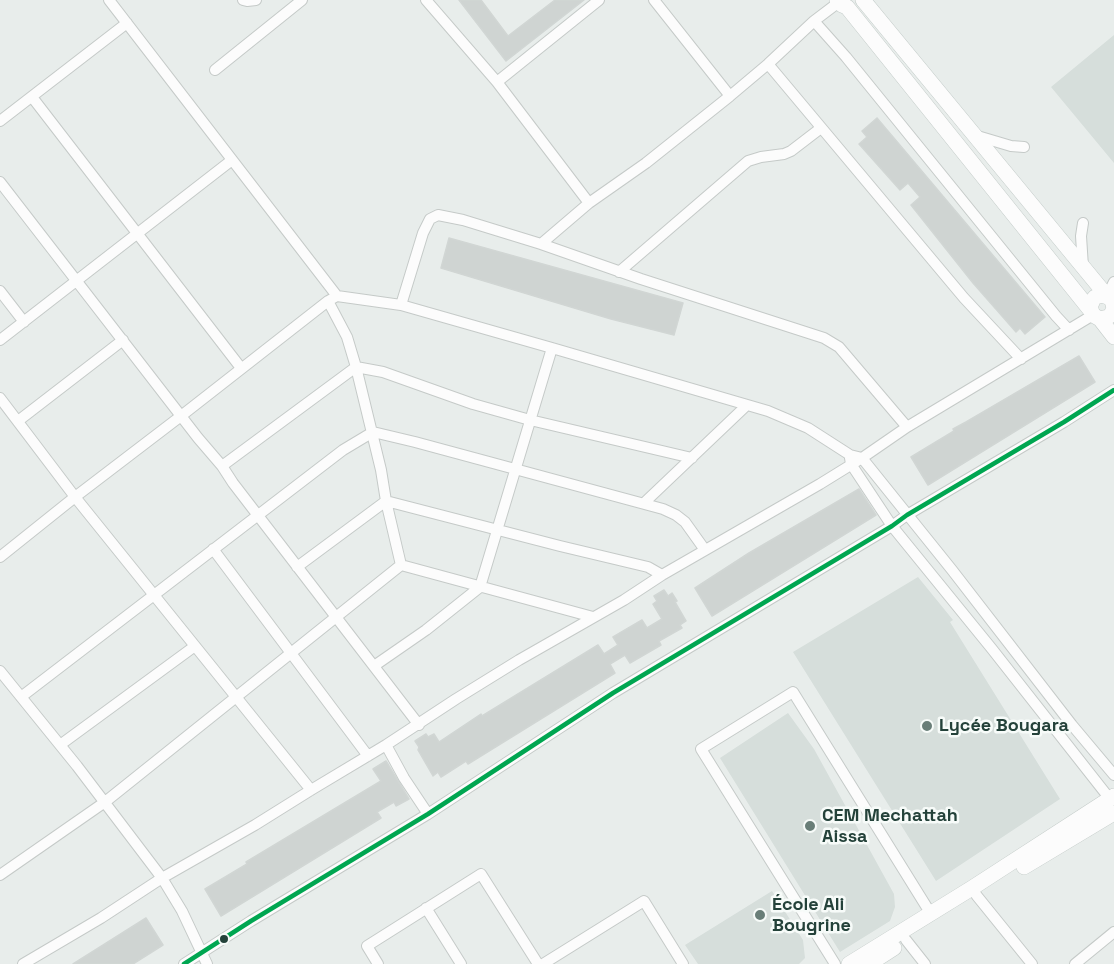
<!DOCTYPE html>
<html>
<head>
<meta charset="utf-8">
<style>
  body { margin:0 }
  canvas { display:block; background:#e8edeb }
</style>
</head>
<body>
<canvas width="1114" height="964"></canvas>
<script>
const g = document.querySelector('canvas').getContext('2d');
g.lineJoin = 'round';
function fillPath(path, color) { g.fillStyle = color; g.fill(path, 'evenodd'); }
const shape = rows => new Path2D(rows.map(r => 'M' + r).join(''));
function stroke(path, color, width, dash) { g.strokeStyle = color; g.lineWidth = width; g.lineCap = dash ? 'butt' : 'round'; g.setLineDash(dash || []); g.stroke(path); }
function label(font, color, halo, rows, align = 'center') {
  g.font = font + ' "Space Grotesk",sans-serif'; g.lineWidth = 5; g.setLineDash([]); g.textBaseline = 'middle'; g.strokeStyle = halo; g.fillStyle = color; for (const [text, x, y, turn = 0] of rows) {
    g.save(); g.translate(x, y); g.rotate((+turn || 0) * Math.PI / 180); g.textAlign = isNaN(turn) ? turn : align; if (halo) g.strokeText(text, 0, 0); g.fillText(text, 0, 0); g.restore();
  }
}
fillPath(shape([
  [1114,35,1114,163,1051,87],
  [918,577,953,620,950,622,1060,799,936,881,793,652],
  [788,713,814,749,894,894,895,907,890,921,840,952,720,758],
  [772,891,803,940,805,958,799,964,698,964,685,945]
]), '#d6dedb');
const building = shape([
  [459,0,481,0,508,36,555,0,584,0,506,61,459,0],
  [877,118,1045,317,1025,334,1020,328,1016,332,973,283,911,205,920,197,908,183,900,190,859,144,867,137,862,131,877,118],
  [449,238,683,303,674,335,611,319,441,268,449,238],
  [1079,356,1095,382,928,485,911,457,954,431,953,429,966,422,1079,356],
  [859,489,876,515,712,616,695,588,749,553,859,489],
  [664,590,668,596,672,593,677,601,675,602,686,621,680,625,682,628,659,641,661,645,630,663,625,655,610,664,615,673,468,764,466,761,441,777,438,772,433,776,418,750,419,747,415,741,426,734,428,737,434,734,439,742,481,714,482,716,598,645,604,654,618,645,613,637,642,620,647,628,662,619,653,604,657,601,654,596,664,590],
  [386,761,409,799,396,806,394,802,377,812,381,818,221,916,205,889,247,864,246,862,381,781,373,769,386,761],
  [146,918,163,945,133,964,73,964,146,918]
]);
fillPath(building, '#cfd4d2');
stroke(building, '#d1d6d4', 1.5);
const street = shape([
  [109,0,337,296],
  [243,0,247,1,256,0],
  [426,0,497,82],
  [654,0,730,96],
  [814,21,846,57,1056,316,1069,330],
  [768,64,964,298,1021,359],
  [215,70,302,0],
  [32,97,241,368],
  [0,121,127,23],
  [974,135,1011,146,1024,147],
  [0,182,198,438,222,466,233,483,419,725],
  [589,203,497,82,599,0],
  [1083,223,1081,236,1083,267],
  [541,244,589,203,646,163,730,96,768,64,814,21,839,2],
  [619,272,748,161,761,157,784,154,791,151,821,128],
  [0,291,24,322],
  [1107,296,1114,282],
  [328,301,347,337,356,367,381,470,386,501,401,565],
  [401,305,423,233,430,219,438,215,463,220,541,244,641,279,824,338,839,347,907,427],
  [0,340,232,160],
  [0,398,75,497,311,790],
  [18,421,123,340],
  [850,458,851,464,892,526,992,649,1110,799],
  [222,466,356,367,383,372,473,404,530,420,692,458],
  [644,503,747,405],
  [213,549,368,756],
  [0,557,75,497,181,416,328,301,337,296,401,305,552,348,768,411,808,428,850,455,862,458,952,570,1072,725,1114,775],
  [401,565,593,617],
  [297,567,386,501,560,546,648,567,662,575],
  [374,666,426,630,480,587,552,348],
  [0,671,77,766,162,878,182,911,207,964],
  [21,697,343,450,373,432,415,442,663,509,676,515,685,522,705,550],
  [60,745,195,646],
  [386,745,404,778,428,814],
  [0,875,105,802,401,565],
  [972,888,977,896,1032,964],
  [426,908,461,964],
  [906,940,925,964],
  [23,964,101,918,162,878,255,825,311,790,386,745,456,699,519,660,624,600,662,575,820,484,862,458,907,427,1093,315],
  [184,964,251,921,428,814,613,693,892,526,907,515,1064,422,1114,390],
  [378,964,367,946,481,874,538,964],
  [543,964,644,901,683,964],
  [835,964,701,749,793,692,931,914],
  [1075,964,1114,932]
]);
const secondary = shape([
  [837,0,842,5,847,7,1091,311],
  [863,0,1107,296],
  [1114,307,1112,301,1110,298,1103,295,1095,297,1093,300,1090,307,1093,315,1100,319,1108,317,1111,315,1114,308],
  [1100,319,1114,337],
  [1024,867,1114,813],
  [849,964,972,888,1114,796],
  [869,964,894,948]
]);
stroke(street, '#c5cac8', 12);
stroke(secondary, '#c3cbc8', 16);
stroke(street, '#fcfcfc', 10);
stroke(secondary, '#fcfcfc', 15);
stroke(shape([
  [184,964,251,921,428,814,613,693,892,526,907,515,1064,422,1114,390]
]), '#00a651', 4.5);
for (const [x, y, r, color] of [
  [927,726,6,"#697e78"],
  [810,826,6,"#697e78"],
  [760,915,6,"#697e78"],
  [224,939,5,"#24423a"]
]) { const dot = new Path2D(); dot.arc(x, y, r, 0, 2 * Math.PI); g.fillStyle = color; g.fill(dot); stroke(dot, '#f7fbf9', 2); }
label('bold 18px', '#24423a', '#f7fbf9', [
  ["Lycée Bougara",939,726],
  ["CEM Mechattah",822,816],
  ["Aissa",822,837],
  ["École Ali",772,905],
  ["Bougrine",772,926]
], 'left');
</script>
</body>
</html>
